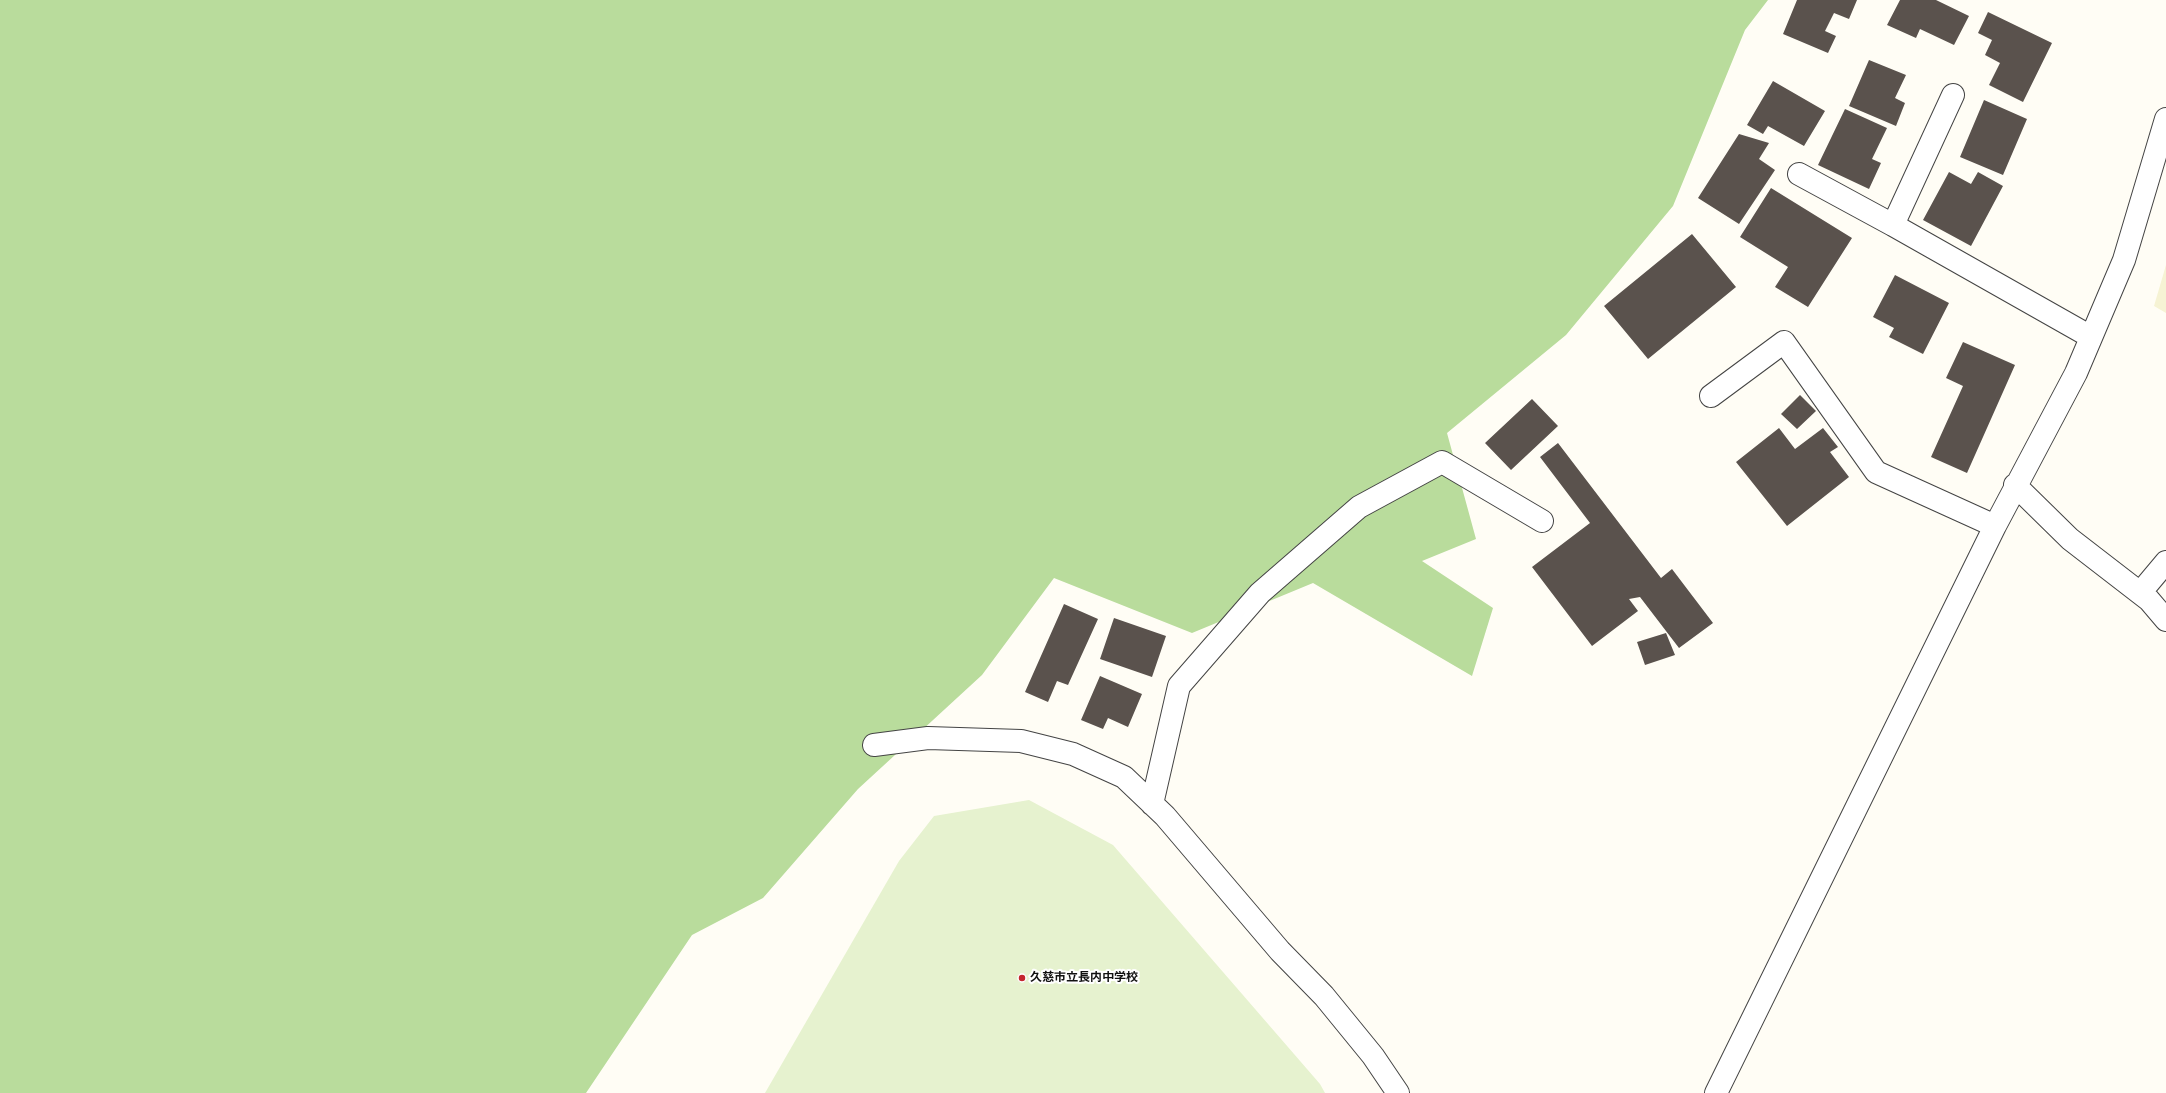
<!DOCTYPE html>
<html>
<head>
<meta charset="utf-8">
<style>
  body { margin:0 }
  canvas { display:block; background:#fffdf5 }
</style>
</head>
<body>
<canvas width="2166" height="1093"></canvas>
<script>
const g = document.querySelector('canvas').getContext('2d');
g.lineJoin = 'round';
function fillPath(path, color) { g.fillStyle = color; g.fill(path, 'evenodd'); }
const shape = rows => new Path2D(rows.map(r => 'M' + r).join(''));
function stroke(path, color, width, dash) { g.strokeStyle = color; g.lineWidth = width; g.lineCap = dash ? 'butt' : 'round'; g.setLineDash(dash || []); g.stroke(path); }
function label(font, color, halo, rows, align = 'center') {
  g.font = font + ' "Libre Baskerville","Noto Sans JP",serif'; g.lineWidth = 4; g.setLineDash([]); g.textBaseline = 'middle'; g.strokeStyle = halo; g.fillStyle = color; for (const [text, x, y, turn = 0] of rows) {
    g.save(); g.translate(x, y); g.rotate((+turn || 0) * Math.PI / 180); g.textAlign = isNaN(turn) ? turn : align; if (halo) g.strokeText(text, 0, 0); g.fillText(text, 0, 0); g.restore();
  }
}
fillPath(shape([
  [2166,265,2166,313,2154,306]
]), '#f6f3d4');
fillPath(shape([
  [0,0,1768,0,1745,30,1673,206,1566,335,1447,433,1476,539,1422,561,1493,608,1472,676,1313,583,1192,633,1054,578,982,675,858,789,763,898,692,935,586,1093,0,1093]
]), '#b9dc9c');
fillPath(shape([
  [1029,800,1113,845,1320,1084,1325,1093,765,1093,899,861,934,816]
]), '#e6f2cf');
fillPath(shape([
  [1797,0,1857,0,1849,19,1834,13,1825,31,1836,36,1828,53,1783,34],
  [1900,0,1936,0,1969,16,1954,45,1920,29,1916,38,1887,25],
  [1988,12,2052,43,2023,102,1989,85,2000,63,1985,55,1992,40,1978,33],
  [1869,60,1906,75,1895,98,1905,103,1896,126,1849,106],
  [1773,81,1825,111,1804,146,1768,126,1763,134,1747,125],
  [1984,100,2027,119,2003,175,1960,157],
  [1845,109,1887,128,1872,159,1881,163,1869,189,1818,165],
  [1739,134,1769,143,1759,159,1775,170,1739,224,1698,198],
  [1949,172,1971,184,1978,172,2003,186,1971,246,1923,220],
  [1771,188,1852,238,1808,307,1775,287,1788,267,1740,237],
  [1692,234,1736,287,1648,359,1604,306],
  [1895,275,1949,303,1923,354,1889,337,1894,328,1873,317],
  [1963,342,2015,365,1967,473,1931,457,1963,386,1946,378],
  [1800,395,1816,411,1797,429,1781,414],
  [1532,399,1558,426,1511,470,1485,443],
  [1779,428,1795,449,1823,428,1838,447,1830,452,1849,477,1787,526,1736,462],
  [1558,443,1661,578,1672,569,1713,623,1679,648,1640,597,1629,599,1638,611,1592,646,1532,567,1590,523,1540,457],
  [1064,604,1098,619,1068,685,1057,681,1048,702,1025,692],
  [1114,618,1166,636,1152,677,1100,659],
  [1666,633,1675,655,1645,665,1637,642],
  [1100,676,1142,694,1128,727,1108,718,1103,729,1081,720]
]), '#5a524d');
const minor = shape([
  [1953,95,1893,225,2091,337],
  [1799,174,1893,225],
  [1711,396,1784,342,1876,472,1995,526],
  [2015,485,2070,539,2149,600,2166,620],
  [2140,593,2166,562],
  [874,745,928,738,1021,741,1073,754,1124,777,1165,816,1280,951,1324,996,1373,1056,1398,1093],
  [1152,804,1179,686,1260,593,1359,507,1442,462,1542,521],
  [1716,1093,1995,526,2076,373,2124,260,2166,119]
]);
stroke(minor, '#444', 24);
stroke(minor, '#fff', 22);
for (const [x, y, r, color] of [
  [1022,978,4,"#c4262e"]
]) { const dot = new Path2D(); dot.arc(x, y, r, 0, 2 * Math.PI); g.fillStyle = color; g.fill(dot); stroke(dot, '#fff', 1.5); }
label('bold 12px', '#111', '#fff', [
  ["久慈市立長内中学校",1030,978]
], 'left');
</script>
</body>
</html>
